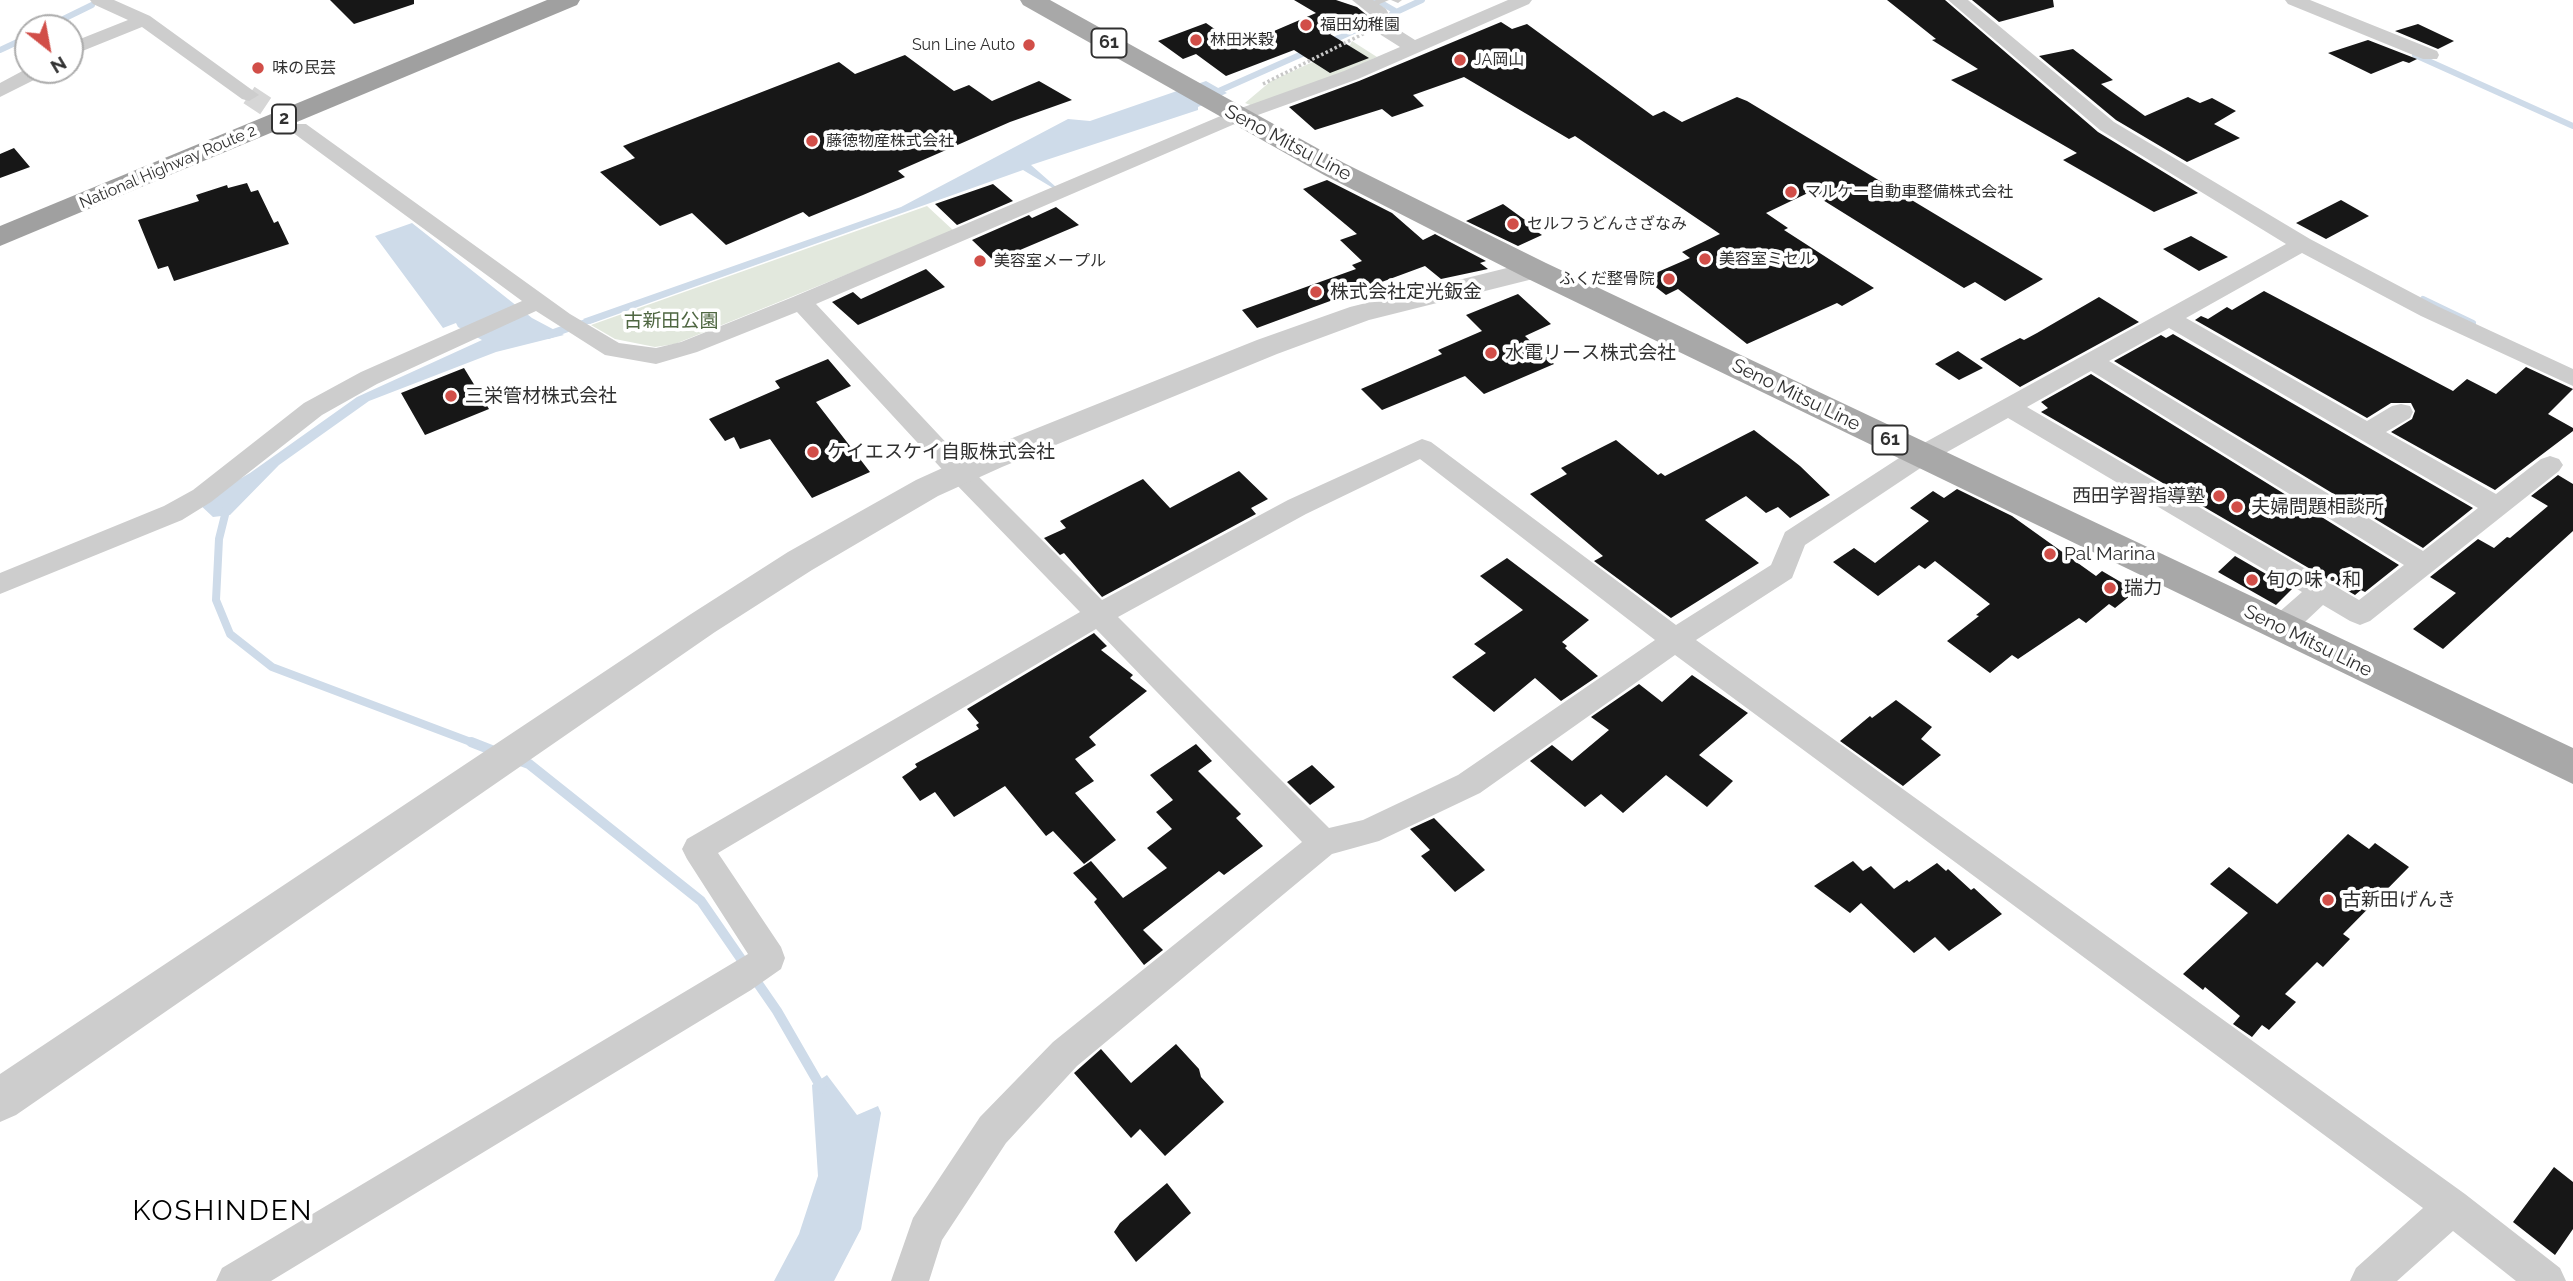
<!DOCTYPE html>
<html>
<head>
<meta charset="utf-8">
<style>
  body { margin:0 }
  #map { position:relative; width:2573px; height:1281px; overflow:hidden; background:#fff; font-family:Raleway,sans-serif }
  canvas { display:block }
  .north { position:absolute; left:14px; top:14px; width:70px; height:70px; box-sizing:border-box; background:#fff; border:2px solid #acacac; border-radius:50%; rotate:149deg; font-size:19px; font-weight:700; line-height:28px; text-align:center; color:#303030 }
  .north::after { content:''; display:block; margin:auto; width:24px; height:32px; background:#d14e48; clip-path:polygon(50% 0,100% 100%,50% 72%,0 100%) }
</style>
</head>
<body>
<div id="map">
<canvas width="2573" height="1281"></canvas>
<div class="north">N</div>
</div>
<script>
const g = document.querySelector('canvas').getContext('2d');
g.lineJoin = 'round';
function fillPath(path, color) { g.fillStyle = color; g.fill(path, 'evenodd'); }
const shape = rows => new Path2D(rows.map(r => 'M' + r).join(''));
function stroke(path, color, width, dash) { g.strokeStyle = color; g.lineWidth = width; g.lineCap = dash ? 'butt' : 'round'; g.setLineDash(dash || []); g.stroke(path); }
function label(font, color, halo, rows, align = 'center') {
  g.font = font + ' Raleway,"Noto Sans JP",sans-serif'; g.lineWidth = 7; g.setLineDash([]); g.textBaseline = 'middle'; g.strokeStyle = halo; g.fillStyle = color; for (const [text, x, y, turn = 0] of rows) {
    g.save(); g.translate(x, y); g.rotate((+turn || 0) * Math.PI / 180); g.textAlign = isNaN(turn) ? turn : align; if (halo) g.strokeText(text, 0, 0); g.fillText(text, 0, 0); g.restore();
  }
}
fillPath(shape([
  [1352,41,1377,57,1342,73,1253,106,1245,103,1271,81,1350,45],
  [927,206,954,231,675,344,655,347,615,339,591,325]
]), '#e2e8dd');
fillPath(shape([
  [1206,81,1227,93,1198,107,1198,110,1031,165,1056,187,1053,188,1023,170,590,324,583,319,901,207,1068,119,1090,121],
  [412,223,532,318,564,335,496,352,369,401,279,465,230,515,213,517,198,503,250,473,357,397,482,340,458,327,456,323,443,328,375,236],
  [827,1075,857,1115,878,1106,881,1113,861,1229,834,1281,774,1281,799,1234,818,1176,812,1085]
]), '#cedbe9');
stroke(shape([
  [1376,0,1397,12],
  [1392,14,1422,0],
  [45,28,92,5],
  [1327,43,1367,25],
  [0,50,28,37],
  [2415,55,2573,126],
  [1212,94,1311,50],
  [2423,299,2473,323],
  [574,326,597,318]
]), '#cedbe9', 6);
stroke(shape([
  [548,335,579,324],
  [227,507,219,539,216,600,230,634,272,667,476,744]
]), '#cedbe9', 8);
stroke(shape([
  [471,742,499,753],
  [515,759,529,764,701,901,777,1011,822,1089]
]), '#cedbe9', 10);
fillPath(shape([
  [330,0,414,0,414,4,354,24],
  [1294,0,1336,0,1357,7,1368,16,1330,34,1369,58,1330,73,1294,50,1226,76,1196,54,1183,59,1158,41,1206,23,1239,46,1316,13],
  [1887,0,1945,0,2098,132,2198,193,2154,212,2063,160,2077,153,1951,80,1978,69,1932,40,1936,39],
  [1972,0,2053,0,2054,7,1999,22],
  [1501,22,1512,29,1527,24,1653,116,1664,111,1682,122,1737,97,1747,101,2043,279,2005,301,1975,282,1964,288,1810,192,1766,213,1788,228,1784,230,1874,288,1842,306,1837,303,1747,344,1678,289,1666,295,1644,278,1690,258,1682,252,1720,234,1575,136,1569,139,1464,77,1413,95,1424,106,1392,117,1382,109,1315,130,1289,107,1359,81],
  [2418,24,2454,41,2438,49,2395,31],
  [2368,40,2417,59,2409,63,2403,61,2371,74,2328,53],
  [2073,49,2113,80,2101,84,2145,116,2188,97,2200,103,2212,98,2236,111,2214,124,2240,138,2187,162,2116,120,2039,56],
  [905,55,954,91,969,85,992,101,1039,81,1072,100,1010,122,898,171,905,177,863,195,809,217,803,212,726,245,692,213,660,226,600,172,635,158,623,146,839,62,855,74],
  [14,148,30,167,0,178,0,154],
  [1327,180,1392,213,1423,240,1435,234,1486,261,1480,263,1488,269,1441,279,1425,266,1257,328,1242,310,1356,269,1352,265,1362,261,1340,240,1357,234,1303,189],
  [247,183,251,192,258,190,274,223,278,221,289,244,174,281,168,266,158,269,138,220,199,201,196,195,227,185,228,188],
  [993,184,1013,201,957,225,935,204],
  [2341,200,2369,216,2326,239,2296,223],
  [1503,204,1532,225,1530,227,1542,235,1518,246,1466,221],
  [1056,207,1079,225,994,261,972,240,1029,215,1032,218],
  [2191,236,2228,257,2199,271,2163,249],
  [926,269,945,287,858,325,832,302,853,292,861,299],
  [2264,291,2453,391,2467,379,2496,394,2526,367,2573,389,2548,414,2573,428,2573,431,2495,490,2391,432,2412,419,2415,411,2411,403,2391,403,2367,418,2195,320,2201,316,2208,319,2227,307,2232,310],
  [1518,294,1551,324,1525,336,1554,364,1484,394,1465,376,1382,410,1361,389,1442,354,1438,350,1482,331,1466,315],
  [2099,297,2139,322,2020,387,1980,359,2020,338,2024,340,2037,333],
  [2173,334,2473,508,2423,548,2114,361,2161,335,2166,338],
  [1958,351,1983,368,1959,380,1935,364],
  [828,359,851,386,816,402,870,472,812,498,770,439,740,449,734,437,725,441,709,419,780,388,775,381],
  [464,368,489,409,425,435,401,393],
  [2091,374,2399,565,2365,592,2361,590,2355,595,2041,412,2048,408,2041,402],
  [1754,430,1800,466,1830,495,1790,518,1778,507,1766,513,1746,496,1705,520,1759,563,1671,618,1594,561,1603,556,1530,494,1567,474,1561,468,1616,440,1658,475,1661,473,1665,476],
  [1239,471,1268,499,1251,508,1256,514,1102,597,1064,553,1060,555,1044,538,1066,528,1060,521,1143,479,1170,508],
  [2558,475,2573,484,2573,531,2443,649,2413,629,2456,593,2430,577,2478,539,2494,548,2507,537,2510,538,2548,506,2531,496],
  [1957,489,2012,516,2096,576,2102,571,2136,591,2115,608,2109,604,2086,623,2079,618,2018,659,2012,655,1990,673,1947,641,1979,616,1976,615,1990,604,1935,561,1925,569,1919,565,1878,596,1833,562,1854,548,1875,563,1929,521,1910,508,1933,491,1944,498],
  [2235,556,2292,589,2276,605,2218,572],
  [1507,558,1589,620,1562,642,1567,646,1565,648,1598,676,1561,701,1535,678,1494,712,1452,677,1486,653,1474,644,1523,610,1480,576],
  [1094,633,1107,646,1101,650,1133,675,1130,678,1147,691,1089,737,1096,745,1075,759,1094,781,1075,793,1116,840,1084,864,1053,831,1046,836,1005,786,954,817,935,792,920,801,902,777,917,767,915,764,979,729,976,725,979,723,967,709],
  [1692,675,1748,713,1699,755,1733,781,1707,807,1666,775,1623,813,1601,794,1585,807,1530,761,1552,745,1572,761,1609,730,1591,717,1639,684,1662,702],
  [1896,700,1932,727,1921,739,1941,755,1903,786,1840,741,1870,716,1872,718],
  [1196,744,1212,761,1198,771,1241,814,1236,818,1263,846,1224,875,1219,871,1143,930,1163,950,1144,965,1094,902,1097,899,1073,873,1091,861,1123,898,1167,868,1147,848,1172,829,1156,812,1173,800,1150,775],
  [1312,765,1335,787,1310,805,1287,782],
  [1434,818,1485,870,1455,892,1421,856,1430,850,1410,829],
  [2348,834,2369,849,2375,843,2409,867,2343,934,2350,939,2323,967,2317,962,2285,994,2296,1002,2269,1030,2262,1025,2252,1037,2233,1024,2240,1016,2205,987,2203,990,2183,974,2248,913,2210,884,2229,867,2277,904],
  [1853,861,1863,871,1871,866,1894,889,1907,880,1909,882,1937,863,1946,871,1948,869,1971,890,1974,888,2002,914,1949,951,1935,937,1914,953,1861,903,1850,913,1814,886],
  [1176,1044,1199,1069,1201,1077,1224,1102,1165,1156,1140,1129,1131,1138,1074,1073,1101,1049,1131,1083],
  [2554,1167,2573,1182,2573,1229,2555,1255,2513,1222],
  [1167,1183,1191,1213,1136,1262,1114,1232,1120,1223]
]), '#171717');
stroke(shape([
  [249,95,299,128]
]), '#d6d6d6', 20, [20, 10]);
stroke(shape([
  [1263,84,1365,33]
]), '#c7c7c7', 3.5, [2.5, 2.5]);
fillPath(shape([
  [1376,0,1389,0,1370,8,1366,5,1376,0],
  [1391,0,1402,0,1398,3,1391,0]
]), '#cdcdcd');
fillPath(shape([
  [90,0,114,0,150,16,259,95,249,101,242,99,142,27,70,56,70,43,128,20,93,4,90,0],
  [1352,0,1373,0,1386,9,1396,28,1415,40,1508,0,1532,0,1529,4,1358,79,1244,120,816,304,969,467,1102,600,1288,500,1422,439,1431,442,1676,625,1771,565,1785,532,1913,449,2286,244,2100,130,1948,0,1968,0,2114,122,2310,239,2437,306,2573,369,2573,386,2421,316,2302,253,2186,318,2367,421,2392,406,2401,404,2410,406,2413,412,2410,418,2386,432,2496,494,2541,459,2550,456,2559,459,2563,465,2559,471,2370,621,2360,625,2350,621,2323,605,2290,636,2280,639,2270,636,2266,628,2270,620,2302,592,2008,418,1931,461,1805,545,1792,578,1696,640,2465,1194,2560,1268,2566,1281,2516,1281,2453,1231,2397,1281,2350,1281,2356,1268,2423,1208,1675,655,1480,793,1379,841,1332,854,1077,1066,1006,1143,942,1240,929,1281,891,1281,913,1218,980,1117,1053,1042,1302,842,1096,629,718,853,781,947,785,958,781,969,751,990,271,1281,216,1281,222,1268,748,954,687,859,682,849,687,839,1080,612,951,479,797,312,697,352,656,364,605,355,536,311,377,384,322,415,211,502,182,520,0,594,0,573,164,506,193,490,304,403,361,372,522,301,292,132,289,128,292,124,306,124,570,314,619,343,656,348,681,342,793,297,1230,112,1344,71,1400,47,1381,35,1372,16,1352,0],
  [2169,328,2478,508,2423,551,2109,361,2169,328],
  [2091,371,2404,565,2359,600,2027,407,2091,371],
  [1420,459,1655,640,1458,775,1363,820,1329,828,1118,617,1306,514,1420,459],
  [2285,0,2310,0,2437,51,2439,55,2437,59,2423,59,2288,4,2285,0],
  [28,68,49,70,46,74,0,97,0,83,28,68]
]), '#cdcdcd');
fillPath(shape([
  [1535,261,1545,264,1549,270,1545,276,1369,320,1277,354,1002,467,938,496,812,570,715,632,16,1115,0,1122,0,1074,691,614,788,552,916,480,980,451,1257,340,1350,307,1535,261]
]), '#cdcdcd');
fillPath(shape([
  [1020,0,1050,0,1344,163,1546,263,2573,748,2573,784,1524,277,1324,175,1023,5,1020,0]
]), '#a8a8a8');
fillPath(shape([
  [547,0,580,0,577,5,0,246,0,226,547,0]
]), '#a0a0a0');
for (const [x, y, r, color] of [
  [1306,25,7,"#d14e48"],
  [1196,40,7,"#d14e48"],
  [1029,45,7,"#d14e48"],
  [1460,60,7,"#d14e48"],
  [258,68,7,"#d14e48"],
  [812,141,7,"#d14e48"],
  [1791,192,7,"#d14e48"],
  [1513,224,7,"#d14e48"],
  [1705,259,7,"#d14e48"],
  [980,261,7,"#d14e48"],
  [1669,279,7,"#d14e48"],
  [1316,292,7,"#d14e48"],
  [1491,353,7,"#d14e48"],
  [451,396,7,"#d14e48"],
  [813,452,7,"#d14e48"],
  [2219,496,7,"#d14e48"],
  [2237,507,7,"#d14e48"],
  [2050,554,7,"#d14e48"],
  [2252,580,7,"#d14e48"],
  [2110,588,7,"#d14e48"],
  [2328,900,7,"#d14e48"]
]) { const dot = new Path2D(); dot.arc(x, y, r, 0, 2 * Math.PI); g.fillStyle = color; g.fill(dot); stroke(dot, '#fff', 2.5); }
label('16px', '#303030', '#fff', [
  ["福田幼稚園",1320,25],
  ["林田米穀",1210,40],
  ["Sun Line Auto",1015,45,"right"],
  ["JA岡山",1474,60],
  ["味の民芸",272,68],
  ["藤徳物産株式会社",826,141],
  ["マルケー自動車整備株式会社",1805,192],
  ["セルフうどんさざなみ",1527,224],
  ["美容室ミセル",1719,259],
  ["美容室メープル",994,261],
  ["ふくだ整骨院",1655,279,"right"]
], 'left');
label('16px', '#303030', '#fff', [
  ["National Highway Route 2",168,167,-23]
]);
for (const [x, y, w] of [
  [1109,43,35],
  [284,119,24],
  [1890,440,35]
]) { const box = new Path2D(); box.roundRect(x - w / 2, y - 14.5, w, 29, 5); g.fillStyle = '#fff'; g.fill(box); stroke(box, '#303030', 2); }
label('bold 18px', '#303030', null, [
  ["61",1109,43],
  ["2",284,119],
  ["61",1890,440]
]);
label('19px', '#303030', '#fff', [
  ["Seno Mitsu Line",1288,143,28],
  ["Seno Mitsu Line",1796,395,26],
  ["Seno Mitsu Line",2308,641,26]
]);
label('19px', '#303030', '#fff', [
  ["株式会社定光鈑金",1330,292],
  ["水電リース株式会社",1505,353],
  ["三栄管材株式会社",465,396],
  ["ケイエスケイ自販株式会社",827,452],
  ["西田学習指導塾",2205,496,"right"],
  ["夫婦問題相談所",2251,507],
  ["Pal Marina",2064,554],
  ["旬の味・和",2266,580],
  ["瑞力",2124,588],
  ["古新田げんき",2342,900]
], 'left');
label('19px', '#4f6742', '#fff', [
  ["古新田公園",671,321]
]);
g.letterSpacing = '2px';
label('28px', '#000', '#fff', [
  ["KOSHINDEN",223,1212]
]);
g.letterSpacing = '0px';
</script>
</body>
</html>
